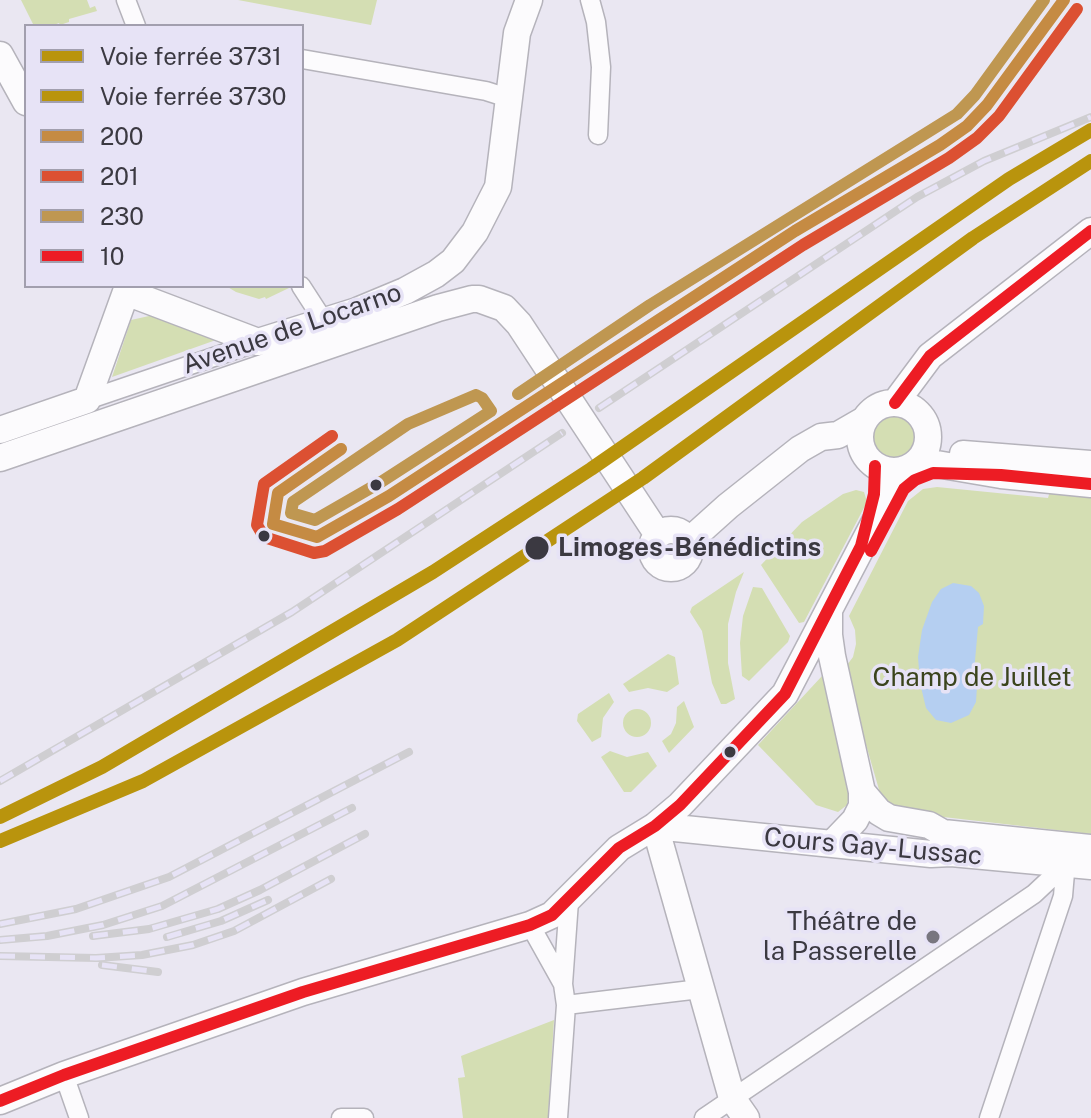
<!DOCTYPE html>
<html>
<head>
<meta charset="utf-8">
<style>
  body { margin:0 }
  #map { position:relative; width:1091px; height:1118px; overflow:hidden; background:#eae7f2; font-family:"Public Sans",sans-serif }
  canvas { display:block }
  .legend { position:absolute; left:24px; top:24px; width:280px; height:264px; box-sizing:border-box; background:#e7e3f6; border:2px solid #a29fae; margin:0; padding:10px 14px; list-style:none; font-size:24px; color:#3b3941 }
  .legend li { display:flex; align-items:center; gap:16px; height:40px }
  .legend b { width:40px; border:2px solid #a29fae }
</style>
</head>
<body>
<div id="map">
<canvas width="1091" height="1118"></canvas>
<ul class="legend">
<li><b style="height:10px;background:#b9940d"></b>Voie ferrée 3731</li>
<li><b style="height:10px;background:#b9940d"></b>Voie ferrée 3730</li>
<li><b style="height:10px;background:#c58b43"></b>200</li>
<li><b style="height:10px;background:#dc5032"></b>201</li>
<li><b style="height:10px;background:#bf9751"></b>230</li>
<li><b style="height:10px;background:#ed1c24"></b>10</li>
</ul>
</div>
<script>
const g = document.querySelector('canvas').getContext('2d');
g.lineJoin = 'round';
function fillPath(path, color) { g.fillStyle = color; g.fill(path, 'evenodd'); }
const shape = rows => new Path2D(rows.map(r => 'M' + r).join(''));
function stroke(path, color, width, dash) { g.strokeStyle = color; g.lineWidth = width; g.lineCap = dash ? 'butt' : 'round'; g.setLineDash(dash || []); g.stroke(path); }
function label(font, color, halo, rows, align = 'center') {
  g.font = font + ' "Public Sans",sans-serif'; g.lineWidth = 7; g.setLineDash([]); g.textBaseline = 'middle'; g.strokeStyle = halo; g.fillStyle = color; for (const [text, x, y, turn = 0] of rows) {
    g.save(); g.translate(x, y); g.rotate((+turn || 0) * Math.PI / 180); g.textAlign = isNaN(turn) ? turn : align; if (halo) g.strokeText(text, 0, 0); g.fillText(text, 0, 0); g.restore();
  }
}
fillPath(shape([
  [21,0,87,0,90,8,95,6,97,11,69,19,69,22,60,25,59,23,51,26,34,26],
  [238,0,377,0,371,25],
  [226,286,287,286,289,288,266,299,265,297,259,299,236,292],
  [158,314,216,340,112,377,131,320],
  '873 437a21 21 0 1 1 42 0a21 21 0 1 1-42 0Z',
  [937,487,1048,498,1050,491,1091,495,1091,834,900,812,885,801,880,793,844,669,853,657,856,644,855,630,849,616,908,501,923,489],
  [856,490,864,492,867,502,804,622,799,623,761,565,802,522,843,494],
  [744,572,736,592,728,624,728,663,735,699,726,704,721,704,712,683,702,631,690,612,692,607],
  [753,587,762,588,790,636,788,642,749,681,742,676,740,643,743,616],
  [668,654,675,657,679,684,667,692,648,688,629,692,623,684],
  [822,676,824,677,851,785,847,805,838,812,816,805,758,745],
  [609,693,614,702,603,718,601,737,592,742,577,721,578,714],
  [684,701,694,727,669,753,662,741,671,734,676,723,677,707],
  '623 723a14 14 0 1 1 28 0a14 14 0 1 1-28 0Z',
  [610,751,627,757,648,752,657,766,631,792,624,792,601,757],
  [554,1020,548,1118,463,1118,458,1078,465,1077,461,1056]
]), '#d4deb3');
fillPath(shape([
  [953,583,971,586,979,593,984,606,983,624,978,627,973,683,977,686,976,702,969,715,951,723,936,720,926,708,920,683,918,657,922,630,932,602,941,589]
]), '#b5cff1');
const street = shape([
  [126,0,136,26],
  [590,0,596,22,601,67,598,135],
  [302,59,486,91,508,98],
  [301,286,323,320],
  [87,400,258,342],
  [530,925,563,984],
  [566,1005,700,989],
  [64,1075,79,1118],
  [341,1118,364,1118],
  [558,1118,566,1005,563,984,569,901],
  [704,1118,1034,894,1066,864],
  [989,1118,1063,896,1066,861]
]);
const secondary = shape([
  [0,55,26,102],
  '860 437a34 34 0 1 1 68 0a34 34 0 1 1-68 0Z',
  [895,403,930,356,1091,231],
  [0,430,87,400,126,292,258,342,357,311,405,291,436,274,453,261,475,232,498,187,517,33,529,0],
  [963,454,1091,464],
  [0,458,438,308,472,299,479,299,504,308,519,324,658,535],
  [919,461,1001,475,1091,484],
  '652 549a19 19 0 1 1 38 0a19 19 0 1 1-38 0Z',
  [689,541,728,506,800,449,821,437,838,435,864,420],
  [829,611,829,635,832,656,862,792,862,806,855,820,832,844],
  [862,792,879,812,889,818,929,825,943,833,1091,848],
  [655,826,931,854,951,853,1091,866],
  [655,826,732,1098,746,1118],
  [0,1101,64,1075,303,992,530,925,552,915,619,848,655,826,680,805,785,694,879,514,893,480,901,471]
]);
stroke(street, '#b5b3bb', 21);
stroke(secondary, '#b5b3bb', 29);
stroke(street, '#fcfbfd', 18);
stroke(secondary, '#fcfbfd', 26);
const rail = shape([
  [599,408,917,197,984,161,1091,117],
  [0,781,292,612,562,433],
  [0,924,76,909,169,877,409,752],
  [93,936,149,929,218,909,260,890,365,834],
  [167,937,221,921,268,900],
  [0,940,47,936,103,925,162,906,352,808],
  [0,956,96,958,142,955,193,945,234,931,331,879],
  [102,965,158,972]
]);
stroke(rail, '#cfced1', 8);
stroke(rail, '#e7e3f6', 5, [15]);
stroke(shape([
  [341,449,278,493,273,524,317,537,389,496,795,231,940,145,967,126,987,105,1064,0]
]), '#c58b43', 12);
stroke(shape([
  [332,436,264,484,257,525,264,537,314,553,325,551,398,509,803,245,949,158,977,138,999,116,1077,9]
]), '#dc5032', 12);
stroke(shape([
  [518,394,650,305,957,114,975,95,1044,0],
  [476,395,482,398,491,411,381,482,315,520,291,513,293,502,408,424,476,395]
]), '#bf9751', 12);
stroke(shape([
  [895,403,930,356,1091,231],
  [871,551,904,489,915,480,933,473,1001,475,1091,484],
  [0,1101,64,1075,303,992,530,925,552,915,619,848,655,826,680,805,785,694,861,546,874,494,875,466]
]), '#ed1c24', 12);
stroke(shape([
  [0,817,102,767,433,572,591,469,1009,179,1091,130]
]), '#b9940d', 14);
stroke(shape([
  [0,841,143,781,397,640,643,478,973,238,1091,161]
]), '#b9940d', 14);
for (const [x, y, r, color] of [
  [376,485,7,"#3b3941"],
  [264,536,7,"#3b3941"],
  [537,548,13,"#3b3941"],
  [730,752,7,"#3b3941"],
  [933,937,8,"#78767f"]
]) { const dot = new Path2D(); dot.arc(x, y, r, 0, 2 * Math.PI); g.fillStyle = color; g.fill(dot); stroke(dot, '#e7e3f6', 3); }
label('26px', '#3b3941', '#e7e3f6', [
  ["Avenue de Locarno",292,329,-19],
  ["Cours Gay-Lussac",873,847,5]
]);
label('bold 26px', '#3b3941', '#e7e3f6', [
  ["Limoges-Bénédictins",558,548]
], 'left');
label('26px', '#3b441c', '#e7e3f6', [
  ["Champ de Juillet",972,678]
]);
label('26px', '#3b3941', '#e7e3f6', [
  ["Théâtre de",917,922],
  ["la Passerelle",917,952]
], 'right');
</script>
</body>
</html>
